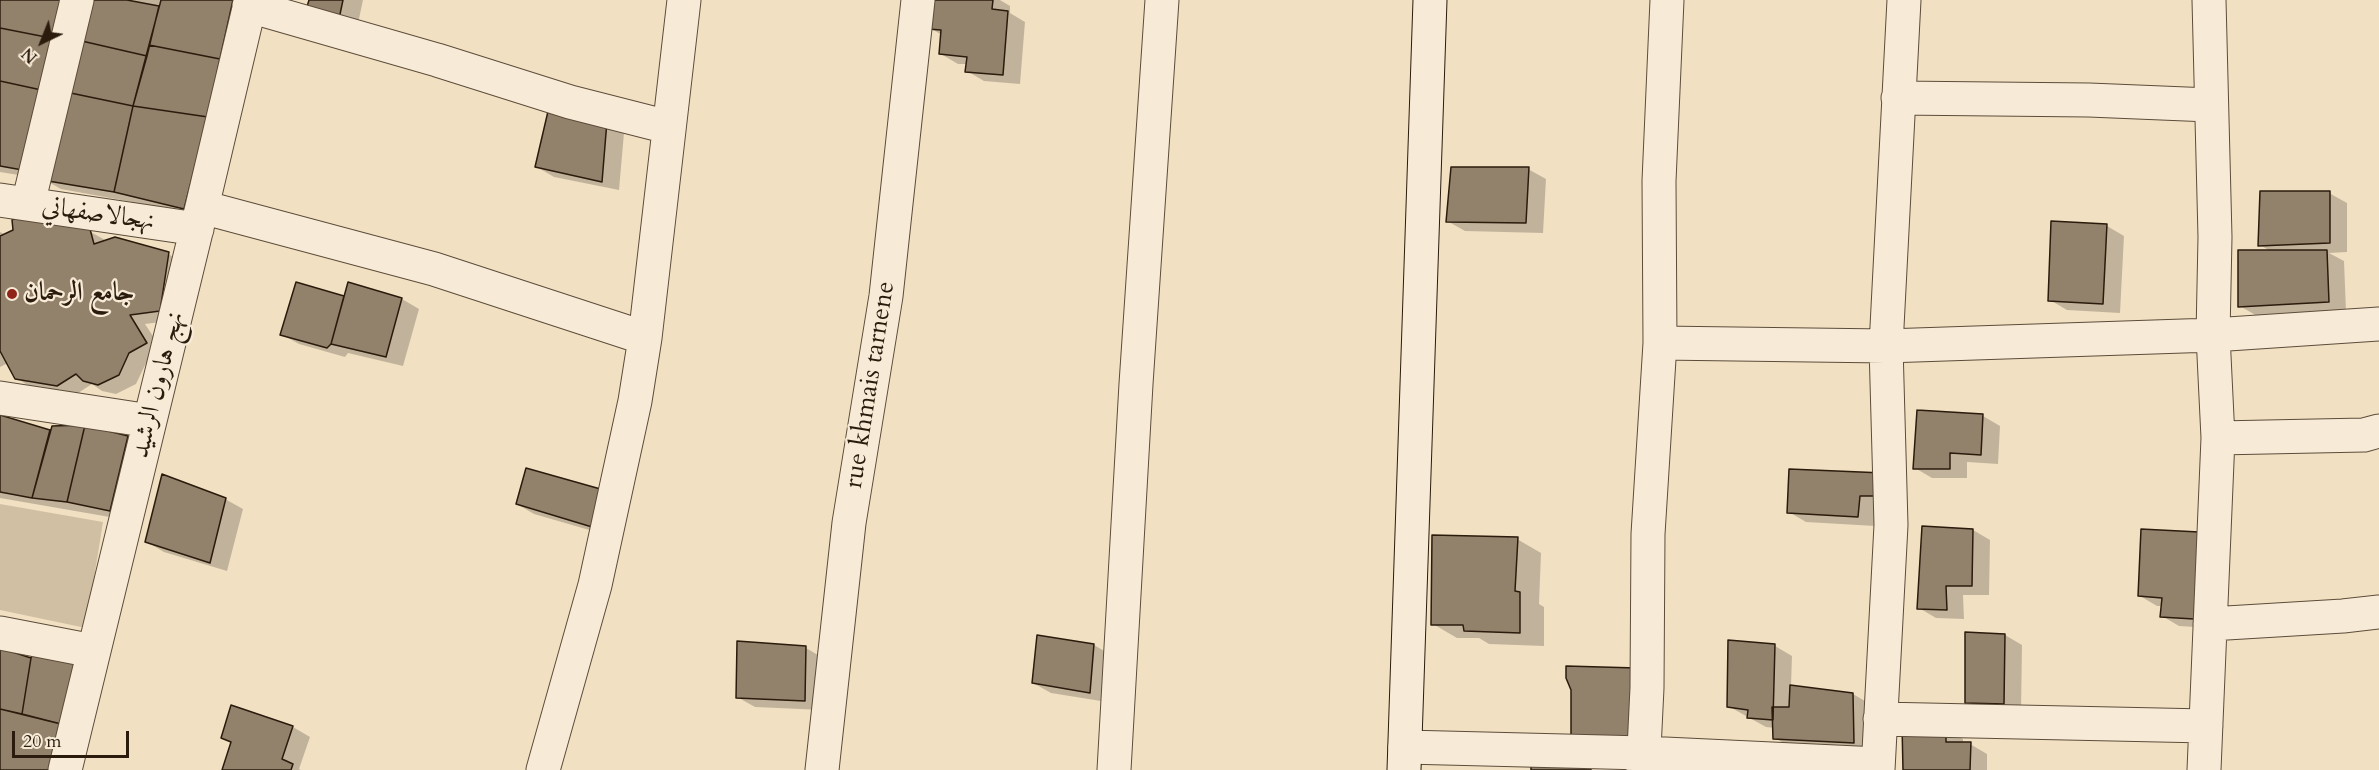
<!DOCTYPE html>
<html>
<head>
<meta charset="utf-8">
<style>
  body { margin:0 }
  #map { position:relative; width:2379px; height:770px; overflow:hidden; background:#f2e0c2; font-family:Cardo,serif }
  canvas { display:block }
  .north { position:absolute; left:12px; top:12px; width:60px; height:60px; -webkit-text-stroke:4px #f7ebd7; paint-order:stroke; rotate:223deg; font-size:16px; font-weight:700; line-height:24px; text-align:center; color:#2a1b0c }
  .north::after { content:''; display:block; margin:auto; width:21px; height:27px; background:#2a1b0c; clip-path:polygon(50% 0,100% 100%,50% 72%,0 100%) }
  .scale { position:absolute; left:12px; top:731px; width:117px; height:27px; box-sizing:border-box; border:3px solid #2a1b0c; border-top:0; padding-left:8px; font-size:18px; line-height:21px; white-space:nowrap; color:#2a1b0c; -webkit-text-stroke:4px #f7ebd7; paint-order:stroke }
</style>
</head>
<body>
<div id="map">
<canvas width="2379" height="770"></canvas>
<div class="north">N</div>
<div class="scale">20 m</div>
</div>
<script>
const g = document.querySelector('canvas').getContext('2d');
g.lineJoin = 'round';
function fillPath(path, color) { g.fillStyle = color; g.fill(path, 'evenodd'); }
const shape = rows => new Path2D(rows.map(r => 'M' + r).join(''));
function stroke(path, color, width, dash) { g.strokeStyle = color; g.lineWidth = width; g.lineCap = dash ? 'butt' : 'round'; g.setLineDash(dash || []); g.stroke(path); }
function label(font, color, halo, rows, align = 'center') {
  g.font = font + ' Cardo,Amiri,serif'; g.lineWidth = 4.5; g.setLineDash([]); g.textBaseline = 'middle'; g.strokeStyle = halo; g.fillStyle = color; for (const [text, x, y, turn = 0] of rows) {
    g.save(); g.translate(x, y); g.rotate((+turn || 0) * Math.PI / 180); g.textAlign = isNaN(turn) ? turn : align; if (halo) g.strokeText(text, 0, 0); g.fillText(text, 0, 0); g.restore();
  }
}
fillPath(shape([
  [0,504,103,522,86,628,0,610]
]), '#d0bfa3');
fillPath(shape([
  [0,0,252,0,202,218,132,202,61,189,43,179,0,172],
  [311,0,363,0,357,28],
  [932,0,1000,0,1010,6,1010,13,1025,22,1020,84,984,81,967,71,968,64,958,64,941,54,942,35,930,28],
  [607,123,624,133,619,190,554,177,537,167],
  [1528,169,1546,179,1543,233,1465,231,1447,221],
  [2329,193,2347,203,2347,252,2329,253,2344,261,2346,311,2257,316,2240,306,2270,251,2260,245],
  [2107,226,2124,236,2120,313,2067,310,2050,300],
  [89,231,107,241,168,254,185,264,177,320,145,324,164,353,146,363,136,384,116,394,102,391,92,384,75,395,34,389,16,378,8,363,0,367,0,232,6,235],
  [297,284,345,297,402,299,419,309,403,366,348,353,345,357,299,344,281,334],
  [1983,416,2000,426,1998,464,1967,462,1967,478,1932,478,1915,468],
  [0,417,51,432,127,438,145,448,127,520,0,498],
  [527,470,610,536,534,514,517,504],
  [1883,474,1875,526,1806,522,1789,512],
  [225,499,243,509,227,571,164,552,147,542],
  [1973,530,1990,540,1989,595,1963,595,1964,619,1936,618,1919,608],
  [2143,531,2211,628,2179,626,2162,616,2162,606,2157,606,2140,596],
  [1517,539,1541,553,1539,604,1544,607,1544,646,1489,644,1479,638,1457,638,1433,624],
  [2005,635,2022,645,2021,713,1984,712,1967,702],
  [1038,637,1094,645,1111,655,1107,702,1051,693,1033,683],
  [1729,642,1775,646,1792,656,1791,686,1853,694,1870,704,1871,752,1792,748,1775,738,1775,728,1766,727,1728,706],
  [806,648,823,658,822,710,755,707,737,697],
  [232,707,293,727,310,737,299,769,301,770,223,770,232,743,223,737],
  [1946,729,1963,739,1963,743,1970,744,1987,754,1987,770,1904,770]
]), '#0003');
const building = shape([
  [0,0,65,0,56,39,0,28,0,0],
  [82,0,127,0,159,6,147,56,73,39,82,0],
  [161,0,233,0,220,59,149,45,161,0],
  [309,0,343,0,339,19,306,10,309,0],
  [931,0,993,0,992,9,1008,11,1003,75,965,72,967,57,939,54,941,30,928,29,931,0],
  [0,28,56,39,46,91,0,81,0,28],
  [73,39,147,56,133,106,61,91,73,39],
  [149,45,220,59,208,117,133,106,149,45],
  [0,81,46,91,28,171,0,166,0,81],
  [61,91,133,106,114,192,42,180,61,91],
  [133,106,208,117,184,209,114,192,133,106],
  [549,107,607,121,602,182,535,167,549,107],
  [1451,167,1529,167,1526,223,1446,222,1451,167],
  [2260,191,2330,191,2330,243,2258,246,2260,191],
  [25,212,90,229,94,244,115,237,169,252,160,311,130,315,147,343,129,353,119,375,98,385,83,381,76,374,57,386,15,379,0,351,0,236,13,230,12,220,25,212],
  [2051,221,2107,224,2103,304,2048,301,2051,221],
  [2238,250,2327,250,2329,302,2238,307,2238,250],
  [296,282,344,296,331,344,327,348,280,335,296,282],
  [348,282,402,298,386,357,331,344,348,282],
  [1917,410,1983,414,1981,455,1950,453,1950,469,1913,469,1917,410],
  [0,415,50,430,32,498,0,492,0,415],
  [85,425,128,436,110,511,67,502,85,425],
  [85,425,67,502,32,498,52,426,85,425],
  [526,468,604,490,592,527,516,504,526,468],
  [1789,469,1884,473,1881,496,1860,496,1858,517,1787,513,1789,469],
  [162,474,226,498,210,563,145,542,162,474],
  [1922,526,1973,529,1972,586,1946,586,1947,610,1917,609,1922,526],
  [2141,529,2199,532,2194,619,2160,617,2162,598,2138,596,2141,529],
  [1432,535,1518,537,1515,591,1520,592,1520,633,1464,631,1463,625,1431,625,1432,535],
  [1965,632,2005,634,2004,704,1965,703,1965,632],
  [1037,635,1094,644,1090,693,1032,683,1037,635],
  [1728,640,1775,644,1773,720,1747,718,1748,710,1727,707,1728,640],
  [737,641,806,646,805,701,736,698,737,641],
  [0,648,31,658,22,714,0,709,0,648],
  [34,650,77,661,65,725,22,714,31,658,34,650],
  [1566,666,1637,668,1638,738,1571,736,1571,690,1566,678,1566,666],
  [1790,685,1853,693,1854,743,1773,739,1772,707,1789,707,1790,685],
  [231,705,293,726,282,759,293,764,291,770,222,770,231,742,221,738,231,705],
  [0,709,65,725,53,770,0,770,0,709],
  [1902,725,1946,728,1946,742,1971,742,1970,770,1903,770,1902,725],
  [1531,760,1590,762,1591,770,1531,770,1531,760]
]);
fillPath(building, '#92816b');
stroke(building, '#2a1b0c', 1.5);
const street = shape([
  [249,6,437,60,570,102,668,127],
  [1898,98,2089,100,2210,105],
  [0,200,197,229],
  [28,204,77,0],
  [202,207,434,269,645,338],
  [1660,343,1886,346,2213,335,2379,324],
  [0,398,150,421],
  [2218,438,2364,435,2379,431],
  [2210,624,2343,616,2379,612],
  [0,633,93,651],
  [1880,719,2206,726],
  [1405,747,1644,753,1878,764],
  [65,770,202,207,251,0],
  [543,770,595,585,635,401,645,338,684,0],
  [822,770,849,523,886,296,918,0],
  [1114,770,1136,384,1162,0],
  [1643,770,1647,688,1648,534,1660,343,1659,181,1667,0],
  [1878,770,1891,525,1886,346,1904,0],
  [2204,770,2218,438,2213,335,2215,237,2209,0]
]);
const secondary = shape([
  [1404,770,1430,0]
]);
stroke(street, '#5c4c3a', 35);
stroke(secondary, '#2a1b0c', 35);
stroke(street, '#f7ebd7', 33);
stroke(secondary, '#f7ebd7', 33);
for (const [x, y, r, color] of [
  [12,294,6,"#8f2418"]
]) { const dot = new Path2D(); dot.arc(x, y, r, 0, 2 * Math.PI); g.fillStyle = color; g.fill(dot); stroke(dot, '#f7ebd7', 2); }
label('26px', '#2a1b0c', '#f7ebd7', [
  ["نهجالاصفهاني",98,215,8],
  ["نهج هارون الرشيد",159,385,-76],
  ["rue khmais tarnene",871,385,-81]
]);
label('bold 26px', '#2a1b0c', '#f7ebd7', [
  ["جامع الرحمان",24,294]
], 'left');
</script>
</body>
</html>
